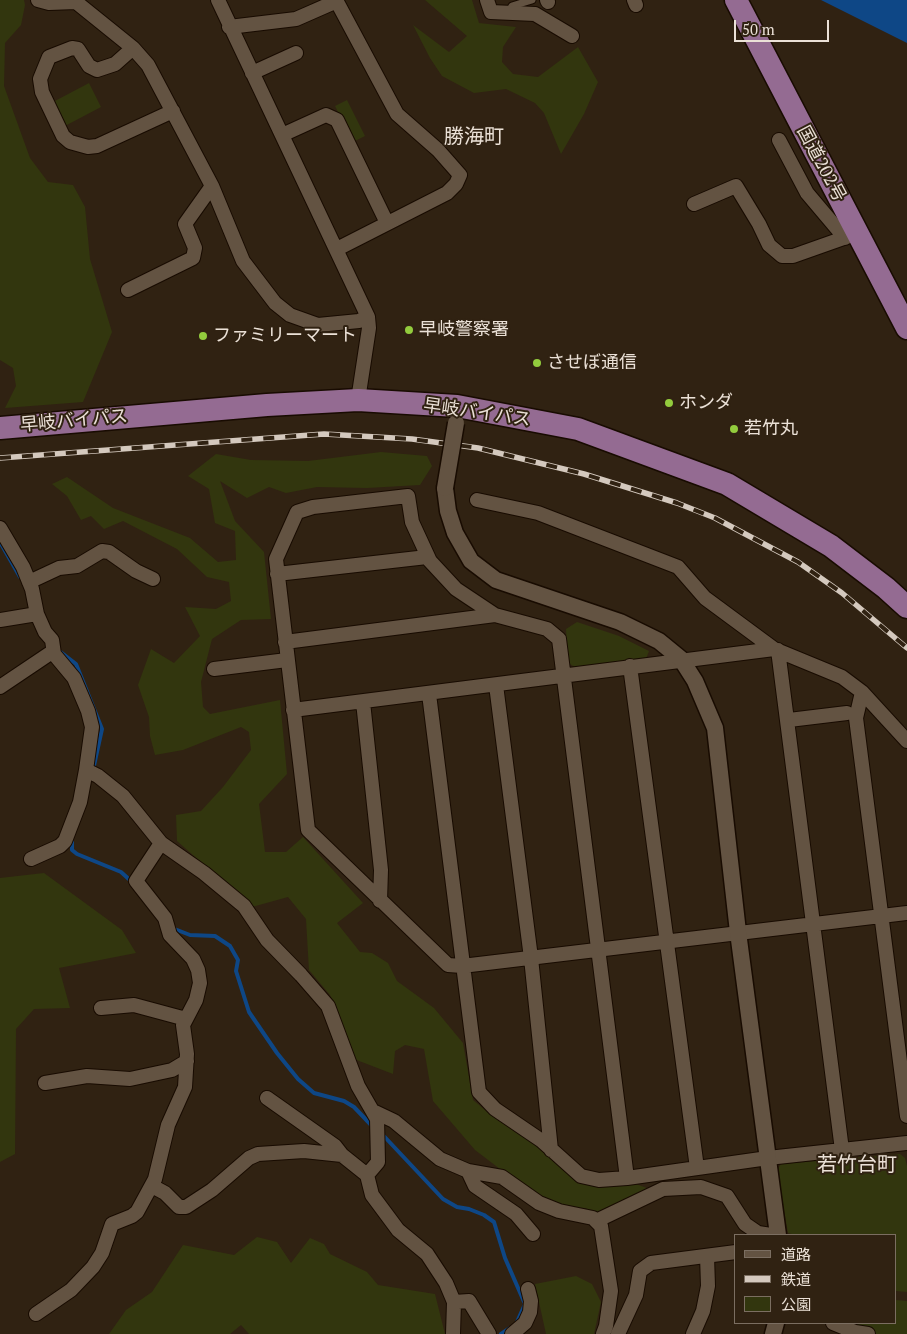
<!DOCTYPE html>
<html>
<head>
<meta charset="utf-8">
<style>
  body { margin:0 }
  #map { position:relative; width:907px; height:1334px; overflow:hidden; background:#302212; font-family:"PT Serif","Noto Sans JP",serif }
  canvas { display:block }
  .legend { position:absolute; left:734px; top:1234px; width:162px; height:90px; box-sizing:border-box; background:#302212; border:1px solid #7b6e61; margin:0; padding:6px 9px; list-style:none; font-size:15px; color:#ebe1d7 }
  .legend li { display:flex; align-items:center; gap:10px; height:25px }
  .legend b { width:25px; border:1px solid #7b6e61 }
  .scale { position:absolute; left:734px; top:20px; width:95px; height:22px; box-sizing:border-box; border:2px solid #ebe1d7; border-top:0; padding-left:6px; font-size:15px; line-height:18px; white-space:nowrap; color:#ebe1d7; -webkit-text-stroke:4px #302212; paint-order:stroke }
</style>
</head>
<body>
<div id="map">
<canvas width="907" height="1334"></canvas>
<ul class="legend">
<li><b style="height:6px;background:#635342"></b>道路</li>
<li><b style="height:6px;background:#d4c9be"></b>鉄道</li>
<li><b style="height:14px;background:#32360e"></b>公園</li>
</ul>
<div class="scale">50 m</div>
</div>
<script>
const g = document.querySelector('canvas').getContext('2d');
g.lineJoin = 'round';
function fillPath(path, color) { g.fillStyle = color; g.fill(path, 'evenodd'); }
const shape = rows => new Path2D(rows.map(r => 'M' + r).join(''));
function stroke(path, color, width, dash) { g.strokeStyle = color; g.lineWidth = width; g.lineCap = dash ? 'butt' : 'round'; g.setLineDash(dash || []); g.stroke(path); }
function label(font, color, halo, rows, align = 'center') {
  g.font = font + ' "PT Serif","Noto Sans JP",serif'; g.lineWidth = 4; g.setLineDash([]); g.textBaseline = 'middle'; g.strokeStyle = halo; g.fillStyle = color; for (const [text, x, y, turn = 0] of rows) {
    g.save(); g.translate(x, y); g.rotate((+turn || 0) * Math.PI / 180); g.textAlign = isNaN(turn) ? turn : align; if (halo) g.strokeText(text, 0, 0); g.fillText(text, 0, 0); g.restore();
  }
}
fillPath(shape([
  [0,0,24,0,25,5,21,25,5,43,4,86,30,158,48,182,73,185,85,207,90,259,112,332,83,402,5,408,16,386,13,368,0,360],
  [425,0,472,0,479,23,516,27,503,47,502,62,513,74,538,77,578,47,598,82,584,114,561,154,544,113,535,103,506,89,474,93,442,76,430,58,413,25,449,52,467,36],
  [89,83,101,107,65,126,53,102],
  [347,100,365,136,353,142,335,106],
  [381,452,427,456,432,466,420,485,367,488,317,487,286,493,269,487,247,498,220,481,235,521,264,552,271,619,241,620,212,639,201,682,203,707,210,714,280,700,287,774,259,804,265,852,286,852,303,837,363,903,337,923,360,952,372,953,388,963,397,981,434,1008,463,1043,473,1100,495,1118,537,1144,594,1187,636,1184,652,1190,646,1203,633,1212,610,1220,585,1208,560,1208,517,1182,475,1150,433,1101,424,1049,405,1045,395,1051,393,1074,354,1059,330,995,309,970,306,919,288,897,252,907,177,841,176,815,201,811,223,787,251,750,249,732,241,727,183,750,155,755,150,736,149,717,138,685,151,649,174,663,200,636,185,607,216,609,231,601,229,582,207,577,177,549,123,521,104,529,91,516,81,520,67,496,52,484,67,477,113,508,190,538,218,562,236,560,235,531,215,523,209,489,188,476,216,454,251,460,308,461],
  [577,622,619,636,649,651,646,659,577,668,568,663,566,629],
  [44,873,122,930,136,953,59,968,70,1008,34,1009,16,1029,15,1154,0,1162,0,878],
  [900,1154,905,1158,907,1166,907,1292,896,1291,896,1235,796,1235,788,1233,777,1170,781,1164],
  [257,1237,277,1242,291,1263,310,1238,324,1244,330,1254,367,1272,378,1285,435,1294,445,1334,249,1334,241,1325,230,1334,109,1334,126,1310,152,1292,183,1245,234,1255],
  [576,1276,592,1284,601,1302,594,1334,546,1334,535,1284],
  [896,1300,907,1301,907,1334,851,1334,831,1323,896,1323]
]), '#32360e');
fillPath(shape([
  [821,0,907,0,907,43]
]), '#0e4786');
stroke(shape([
  [0,542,20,577],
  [58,650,76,664,102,729,93,770],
  [72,842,72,850,77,854,121,872,132,882],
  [172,928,190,935,215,936,230,946,238,960,236,971,249,1012,277,1053,298,1079,314,1093,344,1101,354,1107,373,1127],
  [381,1133,443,1199,457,1207,469,1209,484,1215,494,1222,505,1258,525,1304,517,1322],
  [501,1334,510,1328]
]), '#0e4786', 4);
const service = shape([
  [509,12,512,6,532,0]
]);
const minor = shape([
  [38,0,49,3,76,2,133,48,148,65,212,186,243,261,275,303,290,315,318,325,359,321,368,317],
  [218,0,368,317,369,328,358,400],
  [336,0,397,114,438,150,460,175,456,184,447,193,337,249],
  [487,0,491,12,535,14,572,36],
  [547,0,548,2],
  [634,0,636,5],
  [229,27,296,19,337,1],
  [133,48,115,64,97,70,89,66,78,49,72,48,49,57,40,79,42,92,63,136,70,142,88,147,97,146,173,111],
  [252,73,296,53],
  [282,135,326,115,337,120,387,223],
  [779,140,807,193,845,238],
  [694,204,736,186,759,224,769,245,782,256,793,256,858,233],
  [128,290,193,258,195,248,185,224,212,186],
  [477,500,538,513,678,567,705,598,774,649,842,677,862,692,907,741],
  [0,528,23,567,32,589,37,614,45,632,52,640,54,654,74,678,88,711,92,727,86,770,98,776,123,796,161,843,204,873,244,906,267,940,301,975,328,1006,358,1086,377,1119,378,1162,367,1175,372,1195,398,1230,427,1254,446,1283,454,1302,453,1334],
  [277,574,427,557],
  [29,582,59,568,77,566,102,551,109,552,136,571,153,579],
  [495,615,456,589,430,561,412,522,408,496,313,507,297,512,276,559,308,830,448,965,462,966,907,913],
  [0,620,37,614],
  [285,642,495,615,547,629,559,639,627,1178],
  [778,650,842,1150],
  [630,666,697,1168],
  [214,669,287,660],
  [496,685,531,958,551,1150],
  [0,687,49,654,54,654],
  [862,692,856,718,907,1116],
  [429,694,479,1092,495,1109,542,1141,581,1176,599,1180,627,1178,768,1158,907,1143],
  [363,702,381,870,380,901],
  [293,710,774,649],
  [789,720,847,713],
  [31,859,60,846,65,841,80,802,86,770],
  [101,1008,134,1005,186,1019],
  [45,1083,87,1076,130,1079,172,1070,187,1061],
  [267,1098,335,1146,342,1155],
  [375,1112,394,1121,440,1159,468,1171,502,1177,539,1203,559,1211,593,1218,601,1226,611,1291,606,1326,603,1334],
  [468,1171,475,1186,516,1214,533,1234],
  [152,1186,165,1193,179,1207,186,1207,212,1190,249,1158,258,1154,304,1151,342,1155,367,1175],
  [596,1221,663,1189,701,1187,727,1196,745,1224,758,1233,771,1235],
  [454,1302,469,1301,489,1334],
  [36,1314,71,1290,93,1267,102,1253,112,1224,132,1216,137,1212,155,1179,168,1125,185,1087,187,1054,183,1025,196,1000,200,983,198,970,193,959,170,935,165,918,136,881,161,843],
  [833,1323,855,1332,868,1334],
  [512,1334,525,1323,530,1312,531,1301,528,1289],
  [618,1334,636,1295,640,1271,651,1263,736,1252],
  [693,1334,703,1311,708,1286,707,1256]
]);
const tertiary = shape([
  [445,488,448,511,455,533,471,561,496,580,620,622,659,641,681,659,695,681,715,728,738,932,778,1235],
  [773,1334,776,1323]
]);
const trunk = shape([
  [736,0,907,328],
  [0,428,267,405,358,400,457,406,578,429,727,484,831,546,886,588,907,607]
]);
stroke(service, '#180b01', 9);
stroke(minor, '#180b01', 16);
stroke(tertiary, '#180b01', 19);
stroke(trunk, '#180b01', 25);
stroke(service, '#635342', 7);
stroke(minor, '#635342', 14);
stroke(tertiary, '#635342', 16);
stroke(trunk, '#946b92', 22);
const rail = shape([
  [0,458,324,434,412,439,478,448,584,474,677,503,715,518,798,562,842,593,907,648]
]);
stroke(rail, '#d4c9be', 5.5);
stroke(rail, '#302212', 4, [11]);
const tertiaryBridge = shape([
  [445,488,456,423]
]);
stroke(tertiaryBridge, '#180b01', 19, []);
stroke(tertiaryBridge, '#635342', 16);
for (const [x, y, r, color] of [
  [409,330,5,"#93cc3d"],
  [203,336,5,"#93cc3d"],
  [537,363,5,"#93cc3d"],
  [669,403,5,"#93cc3d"],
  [734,429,5,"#93cc3d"]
]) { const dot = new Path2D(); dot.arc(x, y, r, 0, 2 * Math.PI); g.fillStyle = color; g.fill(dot); stroke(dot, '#302212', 2); }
label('18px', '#ebe1d7', '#302212', [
  ["国道202号",821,164,62],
  ["早岐バイパス",477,413,8],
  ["早岐バイパス",74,421,-5]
]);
label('18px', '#ebe1d7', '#302212', [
  ["早岐警察署",419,330],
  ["ファミリーマート",213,336],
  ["させぼ通信",547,363],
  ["ホンダ",679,403],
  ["若竹丸",744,429]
], 'left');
label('20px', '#ebe1d7', '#302212', [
  ["勝海町",474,137],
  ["若竹台町",857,1165]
]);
</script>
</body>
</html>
